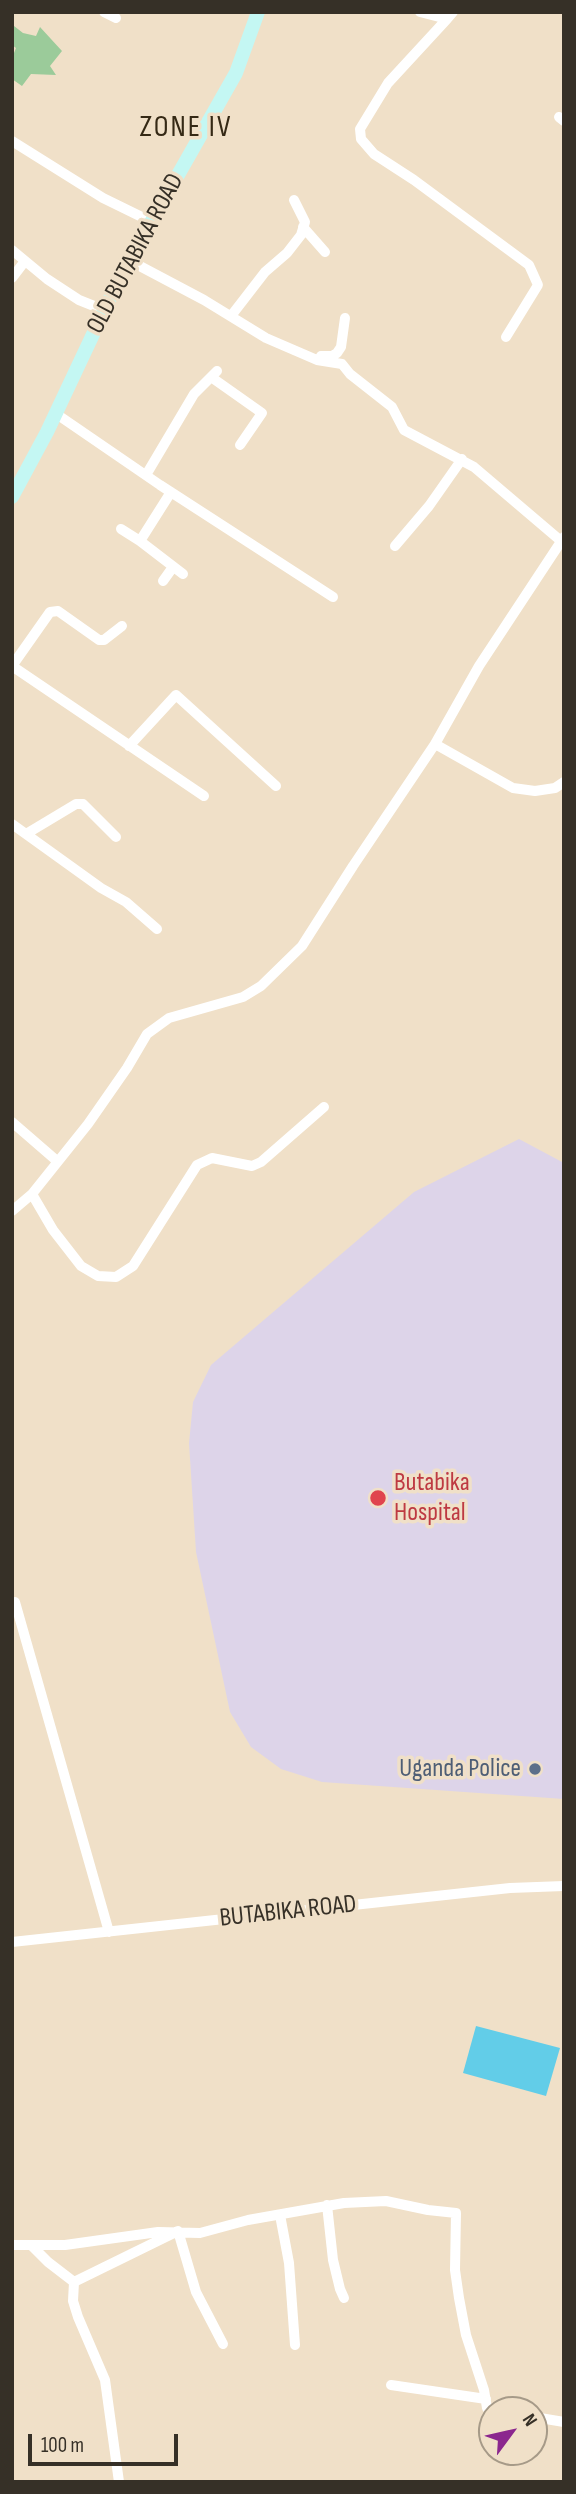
<!DOCTYPE html>
<html>
<head>
<meta charset="utf-8">
<style>
  body { margin:0 }
  #map { position:relative; width:576px; height:2494px; overflow:hidden; background:#f0e0c8; font-family:"Sofia Sans Condensed",sans-serif }
  canvas { display:block }
  .frame { position:absolute; inset:0; border:14px solid #363027; pointer-events:none }
  .north { position:absolute; left:478px; top:2396px; width:70px; height:70px; box-sizing:border-box; background:#f0e0c8; border:2px solid #a69a88; border-radius:50%; rotate:57deg; font-size:19px; font-weight:700; line-height:28px; text-align:center; color:#363027 }
  .north::after { content:''; display:block; margin:auto; width:24px; height:32px; background:#8b278e; clip-path:polygon(50% 0,100% 100%,50% 72%,0 100%) }
  .scale { position:absolute; left:28px; top:2434px; width:150px; height:32px; box-sizing:border-box; border:4px solid #363027; border-top:0; padding-left:9px; font-size:21px; line-height:24px; white-space:nowrap; color:#363027; -webkit-text-stroke:5px #f0e0c8; paint-order:stroke }
</style>
</head>
<body>
<div id="map">
<canvas width="576" height="2494"></canvas>
<div class="frame"></div>
<div class="north">N</div>
<div class="scale">100 m</div>
</div>
<script>
const g = document.querySelector('canvas').getContext('2d');
g.lineJoin = 'round';
function fillPath(path, color) { g.fillStyle = color; g.fill(path, 'evenodd'); }
const shape = rows => new Path2D(rows.map(r => 'M' + r).join(''));
function stroke(path, color, width, dash) { g.strokeStyle = color; g.lineWidth = width; g.lineCap = dash ? 'butt' : 'round'; g.setLineDash(dash || []); g.stroke(path); }
function label(font, color, halo, rows, align = 'center') {
  g.font = font + ' "Sofia Sans Condensed",sans-serif'; g.lineWidth = 7; g.setLineDash([]); g.textBaseline = 'middle'; g.strokeStyle = halo; g.fillStyle = color; for (const [text, x, y, turn = 0] of rows) {
    g.save(); g.translate(x, y); g.rotate((+turn || 0) * Math.PI / 180); g.textAlign = isNaN(turn) ? turn : align; if (halo) g.strokeText(text, 0, 0); g.fillText(text, 0, 0); g.restore();
  }
}
fillPath(shape([
  [519,1139,564,1163,564,1799,322,1782,281,1769,251,1747,230,1712,196,1552,189,1443,193,1402,211,1365,414,1192]
]), '#ddd4e9');
fillPath(shape([
  [14,26,23,33,36,36,40,27,62,51,50,66,56,75,31,74,22,86,12,79,12,58,16,48,12,45]
]), '#9bcb9a');
fillPath(shape([
  [476,2026,560,2048,546,2096,463,2073]
]), '#62cde8');
stroke(shape([
  [104,12,116,18],
  [420,12,447,19,453,12],
  [447,19,388,83,360,129,361,139,374,154,414,180,529,265,538,285,506,337],
  [559,117,564,121],
  [12,141,103,198,150,221],
  [303,227,325,252],
  [12,250,47,279,79,300,104,310],
  [131,257,136,264,204,300,266,338,317,360,342,364,350,374,392,407,404,430,474,467,561,541],
  [12,278,25,261],
  [231,316,265,272,287,253,301,235,305,222,294,200],
  [321,356,332,356,337,353,341,347,345,318],
  [211,377,262,413,240,445],
  [55,413,160,485,333,597],
  [146,475,194,394,217,371],
  [171,492,140,541,183,574],
  [121,529,140,541],
  [395,546,429,506,462,459],
  [163,581,173,567],
  [12,666,204,796],
  [12,666,50,612,58,611,99,640,104,640,122,626],
  [435,744,513,788,535,791,555,788,564,782],
  [129,746,176,695,276,786],
  [12,824,101,888,126,902,157,929],
  [26,834,76,804,83,804,116,837],
  [12,1122,57,1161],
  [32,1194,53,1230,81,1266,98,1276,116,1277,133,1266,197,1165,212,1158,252,1166,261,1162,324,1107],
  [12,1211,32,1194,88,1124,127,1068,147,1034,169,1018,243,997,261,986,302,946,353,866,435,744,479,666,564,537],
  [15,1602,109,1932],
  [12,1942,510,1888,564,1886],
  [327,2205,333,2260,340,2289,344,2298],
  [280,2215,289,2263,295,2345],
  [12,2245,65,2245,158,2232,200,2233,248,2220,344,2203,386,2201,428,2210,456,2213,455,2270,459,2298,466,2335,484,2390,487,2408,492,2412],
  [32,2246,48,2262,74,2282,73,2301,78,2317,105,2380,119,2482],
  [74,2282,178,2231,196,2292,223,2344],
  [391,2385,486,2399],
  [534,2417,564,2422]
]), '#fff', 10);
stroke(shape([
  [12,497,47,432,120,277,236,73,258,12]
]), '#c4f7f3', 14);
for (const [x, y, r, color] of [
  [378,1498,9,"#e0444e"],
  [535,1769,7,"#5c6f8a"]
]) { const dot = new Path2D(); dot.arc(x, y, r, 0, 2 * Math.PI); g.fillStyle = color; g.fill(dot); stroke(dot, '#f0e0c8', 2.5); }
label('26px', '#363027', '#f0e0c8', [
  ["OLD BUTABIKA ROAD",136,254,-62],
  ["BUTABIKA ROAD",288,1912,-6]
]);
label('26px', '#be3a42', '#f0e0c8', [
  ["Butabika",394,1483],
  ["Hospital",394,1513]
], 'left');
label('26px', '#4e5e75', '#f0e0c8', [
  ["Uganda Police",521,1769]
], 'right');
g.letterSpacing = '2px';
label('30px', '#352915', '#f0e0c8', [
  ["ZONE IV",186,128]
]);
g.letterSpacing = '0px';
</script>
</body>
</html>
